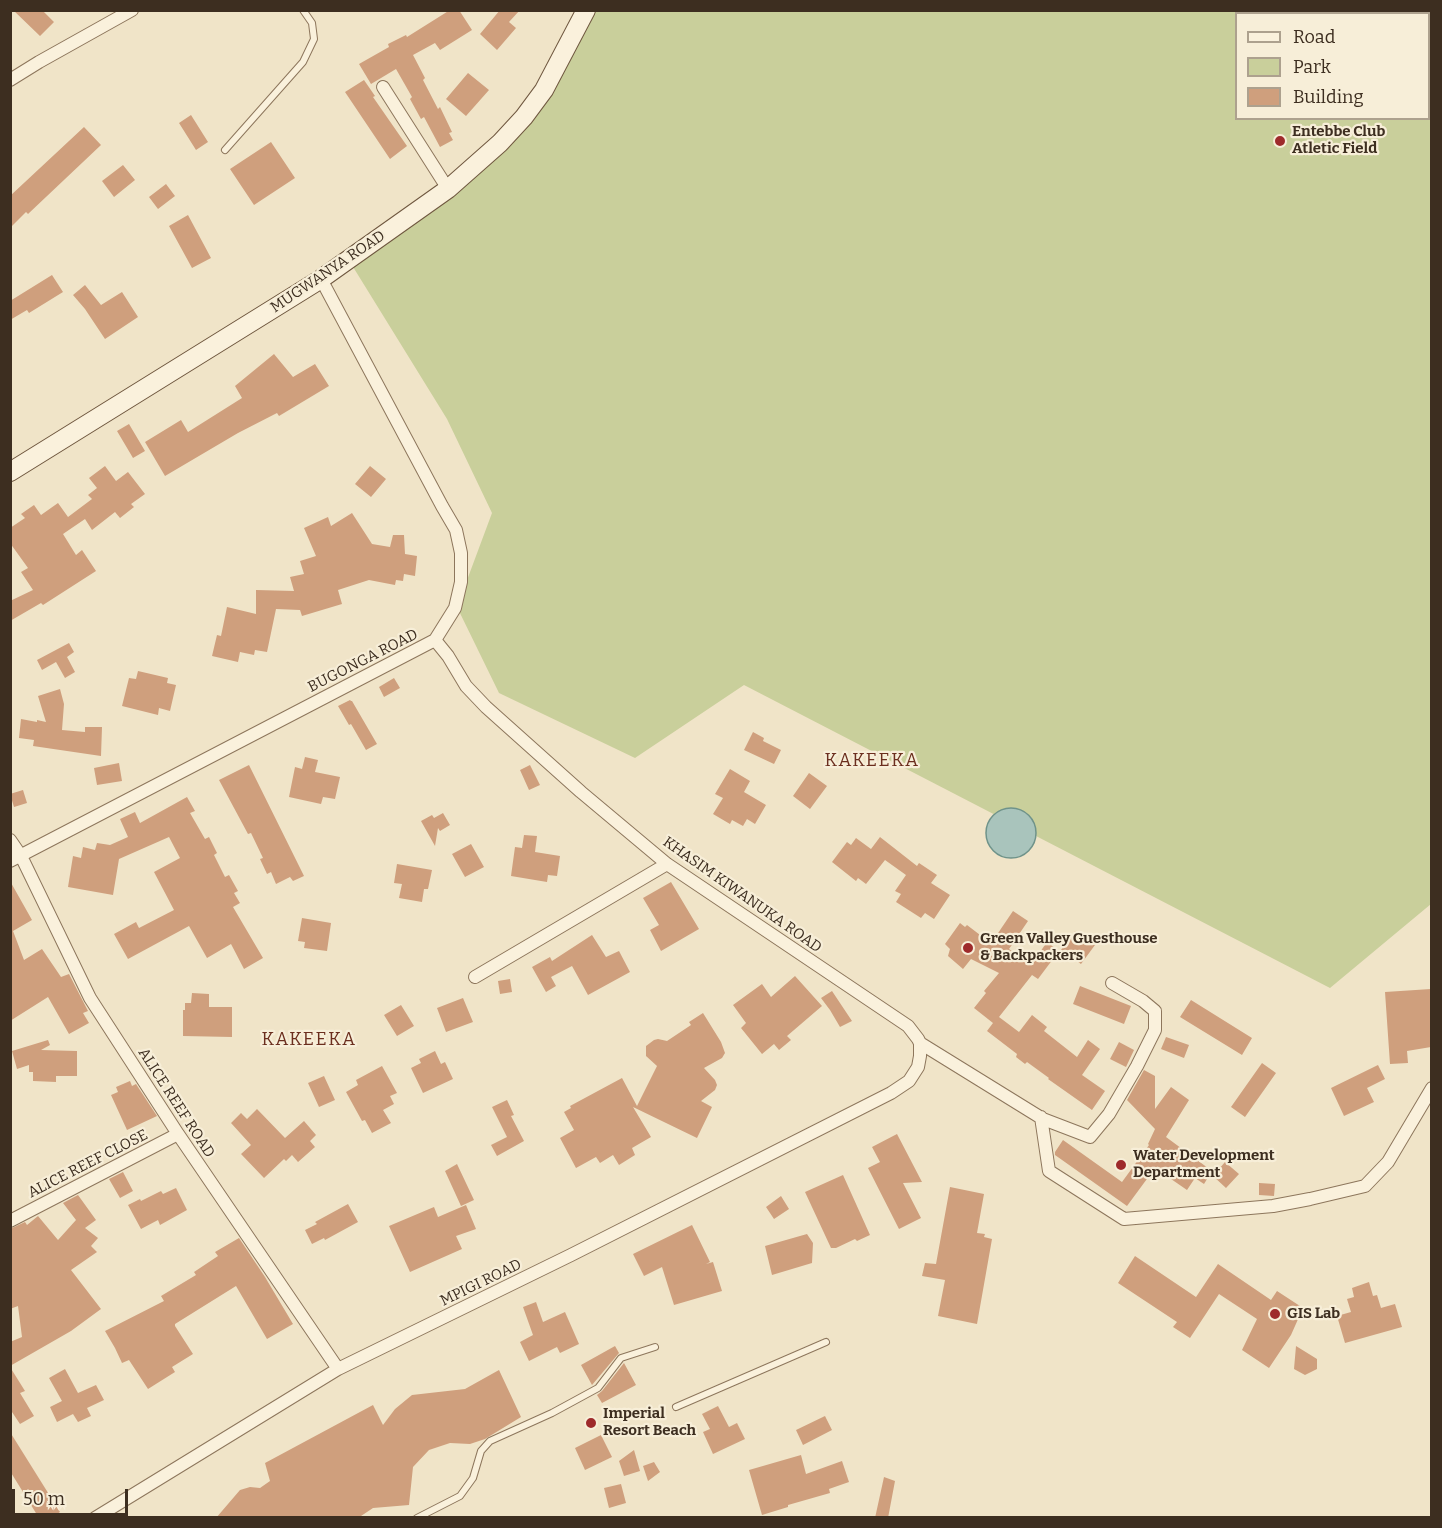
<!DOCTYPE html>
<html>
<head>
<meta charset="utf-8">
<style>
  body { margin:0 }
  #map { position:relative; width:1442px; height:1528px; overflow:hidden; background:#f0e4c8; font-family:Bitter,serif }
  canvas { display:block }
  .frame { position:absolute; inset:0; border:12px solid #3d2e20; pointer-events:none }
  .legend { position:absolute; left:1235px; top:12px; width:195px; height:108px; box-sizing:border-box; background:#f7eed8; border:2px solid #ada18e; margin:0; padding:8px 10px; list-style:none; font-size:18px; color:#3d2e20 }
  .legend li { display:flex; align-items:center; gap:12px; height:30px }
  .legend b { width:30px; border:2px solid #ada18e }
  .scale { position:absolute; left:12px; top:1489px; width:116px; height:27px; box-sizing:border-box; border:3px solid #3d2e20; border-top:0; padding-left:8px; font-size:18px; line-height:21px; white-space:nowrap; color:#3d2e20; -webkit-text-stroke:4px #f7eed8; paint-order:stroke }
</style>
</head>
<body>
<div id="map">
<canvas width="1442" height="1528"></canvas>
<div class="frame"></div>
<ul class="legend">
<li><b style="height:8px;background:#faf1dc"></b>Road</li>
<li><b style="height:16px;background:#c9cf9b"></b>Park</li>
<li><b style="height:16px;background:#cf9f7d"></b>Building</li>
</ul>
<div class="scale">50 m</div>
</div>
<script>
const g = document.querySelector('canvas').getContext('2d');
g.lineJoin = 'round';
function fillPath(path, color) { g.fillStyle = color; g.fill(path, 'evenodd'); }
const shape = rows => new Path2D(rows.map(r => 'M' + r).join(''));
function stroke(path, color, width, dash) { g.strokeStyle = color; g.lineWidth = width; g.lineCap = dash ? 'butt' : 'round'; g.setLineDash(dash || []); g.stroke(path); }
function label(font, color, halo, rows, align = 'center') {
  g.font = font + ' Bitter,serif'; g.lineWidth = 4.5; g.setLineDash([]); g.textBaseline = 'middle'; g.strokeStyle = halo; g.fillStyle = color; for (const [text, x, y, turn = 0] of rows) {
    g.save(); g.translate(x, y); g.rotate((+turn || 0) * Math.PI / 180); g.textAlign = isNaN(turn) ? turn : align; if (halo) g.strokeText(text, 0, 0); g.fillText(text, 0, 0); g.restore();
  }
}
fillPath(shape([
  [584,11,1431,11,1431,904,1330,988,744,685,635,758,499,693,457,607,492,513,447,419,350,262,538,105],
  [1236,14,1428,14,1428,118,1236,118]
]), '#c9cf9b');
const water = shape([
  '986 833a25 25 0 1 1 50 0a25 25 0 1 1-50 0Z'
]);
fillPath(water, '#a9c4bc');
stroke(water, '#6f938a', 1.5);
fillPath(shape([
  [13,10,42,10,54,22,40,36],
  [450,10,459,10,472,30,440,50,435,43,413,55,425,78,423,80,438,109,440,107,452,132,449,133,453,140,440,147,424,117,421,119,410,99,412,97,396,69,371,84,359,64,389,47,388,44,406,35,407,37],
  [500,10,520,10,509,22,516,28,497,50,480,34],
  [468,73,489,90,466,116,446,99],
  [364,80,375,96,373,97,407,146,390,159,345,92],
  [191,115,208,142,196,150,179,123],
  [84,127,101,145,28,214,26,212,10,228,10,196],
  [271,142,295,178,254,205,230,169],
  [123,165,135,180,114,197,102,181],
  [166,184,175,196,158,209,149,197],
  [188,215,211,258,192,268,169,226],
  [52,275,63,292,29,313,27,310,10,320,10,301],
  [85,285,101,305,122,292,138,317,105,339,85,309,73,295],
  [274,354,293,377,315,364,329,386,279,416,277,413,238,433,165,476,145,442,181,420,188,432,242,398,235,386],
  [129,424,145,451,133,458,117,431],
  [105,466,116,481,128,472,145,494,131,504,134,507,120,518,115,512,92,530,85,519,63,534,76,555,82,550,96,571,43,605,41,603,10,621,10,601,33,590,21,572,28,568,10,543,10,528,25,518,21,514,34,505,41,515,58,503,68,517,92,499,88,495,97,488,89,478],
  [370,466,386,479,371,497,355,484],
  [352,513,372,544,390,547,393,535,404,535,405,554,417,556,415,576,404,574,403,581,396,580,395,585,369,580,338,590,342,604,302,616,300,610,276,609,267,652,255,650,254,655,240,652,238,662,212,656,217,635,221,636,227,607,256,614,256,590,294,591,290,577,304,574,300,561,316,556,304,528,328,517,331,526],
  [69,643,74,652,67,657,75,672,65,678,56,662,42,670,37,660],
  [138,671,168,678,167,683,176,685,170,711,159,708,158,715,122,706,129,678,136,679],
  [394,678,400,688,384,697,379,687],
  [60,689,64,704,62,730,85,732,85,727,102,727,101,756,33,746,34,740,19,738,21,719,37,722,37,720,46,722,38,696],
  [350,700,351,701,352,701,377,744,366,750,351,724,349,725,338,706],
  [753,732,764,738,763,741,781,750,774,764,744,750],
  [305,757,318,760,315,772,340,777,335,799,323,797,321,804,289,797,295,767,302,769],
  [119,763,122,781,97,785,94,768],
  [249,765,304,876,293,881,290,877,276,884,271,872,267,874,260,859,263,858,251,833,248,834,219,780],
  [530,765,540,785,529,790,520,770],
  [730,769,750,781,744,792,766,805,755,824,747,819,743,826,732,820,730,824,713,814,723,798,715,794],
  [809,773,827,786,810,809,793,796],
  [23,790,27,803,14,807,10,794],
  [187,797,195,811,190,813,205,839,209,837,217,853,214,855,225,877,229,875,238,891,234,893,240,903,233,907,263,958,244,969,231,944,207,958,189,926,128,959,114,934,136,922,139,928,174,910,154,872,180,858,169,837,119,859,113,895,68,887,73,856,81,858,83,847,95,850,97,843,110,845,128,837,120,819,135,812,140,823],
  [443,813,450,825,440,831,438,828,435,846,421,821,432,815,434,818],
  [524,835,537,836,535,852,560,856,557,876,548,875,547,882,511,876,515,847,522,848],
  [880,837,917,866,919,863,937,875,931,883,950,895,934,919,925,913,921,918,896,902,901,894,895,891,906,875,885,860,866,884,858,878,856,881,832,862,847,842,851,845,856,838,871,849],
  [471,844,484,867,465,877,452,854],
  [397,864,432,870,428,889,424,889,422,902,399,898,402,884,394,883],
  [10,881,32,920,13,931,24,960,42,949,61,977,69,974,88,1011,83,1013,89,1023,69,1034,48,997,10,1021],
  [671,882,699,929,661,951,650,930,659,925,643,898],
  [1013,911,1028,921,1009,949,1031,965,1047,942,1059,951,1038,979,1032,975,999,1017,1019,1032,1032,1015,1047,1027,1044,1031,1077,1057,1088,1040,1100,1049,1082,1075,1105,1091,1092,1110,1048,1079,1049,1078,1027,1062,1025,1064,1016,1057,1017,1054,987,1031,993,1023,974,1008,986,993,984,991,999,973,971,959,963,969,948,956,950,949,945,944,960,923,965,927,967,925,984,938,988,934,994,939],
  [302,918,331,923,327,951,304,948,305,942,298,941],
  [1075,931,1095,945,1081,964,1061,950],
  [592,935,606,957,619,951,630,972,588,995,572,966,551,977,556,986,546,992,532,967,550,957,552,961],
  [795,976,822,1006,787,1036,791,1040,779,1050,774,1044,762,1054,741,1028,746,1023,733,1005,762,984,771,997],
  [510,979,512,992,500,994,498,981],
  [1080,986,1131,1006,1124,1024,1073,1004],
  [1431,989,1431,1047,1407,1051,1408,1063,1390,1064,1385,992],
  [832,991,852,1021,840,1027,830,1010,821,998],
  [192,993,209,994,209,1007,232,1007,232,1037,183,1036,183,1010,185,1010,185,1003,191,1003],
  [463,998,473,1022,446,1032,437,1008],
  [1191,1000,1252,1038,1242,1055,1180,1017],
  [401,1005,414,1026,397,1036,384,1015],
  [703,1013,721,1042,725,1053,722,1058,704,1068,715,1080,717,1085,715,1090,701,1101,712,1107,697,1138,633,1107,651,1137,632,1148,635,1155,619,1165,613,1155,600,1163,596,1157,576,1168,560,1138,574,1130,564,1112,571,1108,570,1106,622,1078,637,1106,657,1066,646,1056,646,1046,654,1040,658,1039,667,1041,691,1025,689,1022],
  [1166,1037,1189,1045,1184,1058,1161,1049],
  [48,1040,50,1045,41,1050,77,1051,77,1076,56,1076,56,1082,33,1081,33,1072,29,1072,29,1065,17,1069,12,1051],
  [1119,1042,1134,1050,1126,1067,1110,1059],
  [435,1051,441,1064,445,1062,453,1079,423,1093,411,1068,421,1063,419,1059],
  [1262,1063,1276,1073,1245,1117,1231,1107],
  [1378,1065,1385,1079,1367,1088,1374,1102,1344,1116,1331,1088],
  [382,1066,397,1093,390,1096,394,1104,383,1110,391,1123,372,1133,365,1120,362,1121,346,1092,358,1085,356,1080],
  [1144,1070,1155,1076,1155,1109,1171,1087,1189,1100,1166,1137,1212,1171,1204,1184,1195,1178,1187,1190,1155,1168,1127,1206,1055,1155,1055,1152,1063,1140,1122,1182,1149,1145,1148,1144,1155,1129,1127,1100],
  [324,1076,335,1100,319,1107,308,1083],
  [130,1081,132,1086,136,1084,157,1116,127,1130,111,1095,118,1092,116,1087],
  [507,1100,514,1115,511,1116,524,1141,497,1156,491,1145,507,1137,492,1107],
  [257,1109,285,1138,304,1121,316,1135,310,1141,315,1147,298,1162,292,1155,286,1161,284,1159,264,1178,241,1154,251,1145,231,1123,241,1113,247,1119],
  [897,1134,922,1182,903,1183,921,1218,899,1229,868,1168,880,1162,872,1147],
  [1225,1162,1239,1174,1226,1188,1213,1176],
  [457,1164,474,1200,461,1206,445,1171],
  [123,1172,133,1191,120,1198,109,1179],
  [843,1175,870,1235,857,1241,855,1239,836,1248,831,1248,805,1192],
  [1259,1183,1275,1184,1274,1196,1259,1195],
  [950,1187,984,1194,977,1233,985,1234,984,1237,992,1239,977,1324,938,1316,945,1280,922,1276,925,1263,936,1264],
  [176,1188,187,1210,160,1225,158,1220,141,1229,128,1205,140,1199,141,1201,161,1191,163,1194],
  [78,1195,96,1220,85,1228,98,1238,91,1246,97,1252,71,1270,101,1309,71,1331,10,1366,10,1342,22,1337,18,1306,10,1309,10,1229,25,1222,27,1225,38,1216,58,1240,76,1220,63,1203],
  [781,1196,789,1209,774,1219,766,1207],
  [348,1204,358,1222,325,1240,324,1238,312,1244,305,1230,317,1224,315,1222],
  [466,1205,476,1229,456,1236,462,1249,410,1272,389,1226,434,1207,438,1217],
  [692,1225,710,1262,706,1264,713,1262,722,1291,674,1305,662,1267,644,1276,633,1254],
  [807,1234,813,1243,812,1263,772,1275,765,1246],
  [239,1238,265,1277,293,1324,267,1339,236,1286,175,1324,175,1326,193,1354,172,1367,175,1372,148,1389,129,1360,122,1363,115,1348,105,1331,164,1301,161,1296,196,1275,194,1272,218,1256,215,1252],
  [1135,1256,1196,1297,1218,1264,1271,1300,1277,1291,1303,1308,1291,1335,1269,1368,1242,1350,1257,1319,1219,1294,1190,1338,1173,1327,1177,1322,1118,1283],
  [1369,1282,1373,1296,1377,1295,1381,1308,1395,1304,1402,1327,1345,1343,1337,1316,1351,1312,1347,1299,1354,1297,1352,1288],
  [536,1302,543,1322,565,1312,579,1344,560,1353,557,1347,529,1361,520,1342,533,1335,523,1307],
  [615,1346,619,1353,592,1385,581,1365],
  [1296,1346,1317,1359,1317,1369,1305,1375,1294,1369],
  [624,1363,636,1385,602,1403,597,1395,602,1391],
  [10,1367,25,1391,20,1393,34,1416,20,1424,10,1409],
  [65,1369,78,1393,96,1385,104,1400,87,1408,91,1416,78,1422,73,1414,57,1422,50,1407,62,1401,49,1378],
  [499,1370,521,1417,485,1439,470,1444,450,1443,429,1450,413,1467,409,1505,373,1508,358,1518,216,1518,240,1490,250,1487,260,1488,270,1481,265,1463,373,1405,383,1425,395,1409,412,1395,465,1389],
  [718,1406,729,1427,737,1423,745,1439,713,1454,703,1432,710,1429,702,1414],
  [825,1416,832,1430,803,1445,796,1430],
  [10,1432,60,1512,51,1518,39,1518,10,1471],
  [601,1435,612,1457,585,1470,575,1448],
  [634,1450,640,1471,624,1476,619,1461],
  [801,1455,806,1474,842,1461,849,1482,829,1489,830,1493,788,1505,788,1507,762,1515,749,1470],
  [654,1462,660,1472,648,1481,643,1466],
  [884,1477,895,1481,888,1518,875,1518],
  [621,1484,626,1503,609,1508,604,1488]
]), '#cf9f7d');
const lane = shape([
  [225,150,303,62,314,39,312,23,303,10],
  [676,1407,826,1342],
  [417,1518,460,1496,473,1478,481,1451,490,1441,552,1413,598,1388,621,1358,655,1347]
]);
const street = shape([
  [10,80,39,62,132,10],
  [383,87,448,189],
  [10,840,21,856,90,998,178,1134,338,1369],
  [10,861,435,640,455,608,461,582,461,553,456,530,442,506,321,279],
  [475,977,667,864],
  [920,1043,1043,1119,1090,1137,1109,1114,1137,1066,1155,1030,1155,1011,1143,1001,1112,983],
  [1041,1117,1049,1171,1124,1219,1273,1206,1310,1199,1365,1186,1388,1162,1432,1088],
  [10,1221,178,1134],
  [95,1518,338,1369,571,1255,891,1093,909,1081,918,1067,920,1056,920,1043,918,1039,908,1026,667,864,581,792,486,707,466,686,448,656,435,640]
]);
const secondary = shape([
  [10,472,321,279,448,189,500,143,524,117,544,90,586,10]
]);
stroke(lane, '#8d765c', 8);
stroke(street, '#8d765c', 14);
stroke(secondary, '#6f573f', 20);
stroke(lane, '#faf1dc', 6);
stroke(street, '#faf1dc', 12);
stroke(secondary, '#faf1dc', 18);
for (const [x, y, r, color] of [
  [1280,141,6,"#9e2a2b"],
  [968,948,6,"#9e2a2b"],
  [1121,1165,6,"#9e2a2b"],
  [1275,1314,6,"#9e2a2b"],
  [591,1423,6,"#9e2a2b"]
]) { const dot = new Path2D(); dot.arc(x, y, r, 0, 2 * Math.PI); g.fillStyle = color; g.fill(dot); stroke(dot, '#f7eed8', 2); }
label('bold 15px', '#3d2e20', '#f7eed8', [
  ["Entebbe Club",1292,132],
  ["Atletic Field",1292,149],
  ["Green Valley Guesthouse",980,939],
  ["& Backpackers",980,956],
  ["Water Development",1133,1156],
  ["Department",1133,1173],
  ["GIS Lab",1287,1314],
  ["Imperial",603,1414],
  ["Resort Beach",603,1431]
], 'left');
label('15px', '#3d2e20', '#f7eed8', [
  ["MUGWANYA ROAD",328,272,-34],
  ["BUGONGA ROAD",363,661,-27],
  ["KHASIM KIWANUKA ROAD",742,895,35],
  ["ALICE REEF ROAD",176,1103,57],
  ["ALICE REEF CLOSE",88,1164,-27],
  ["MPIGI ROAD",481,1283,-26]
]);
g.letterSpacing = '1.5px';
label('18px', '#6b2e1e', '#f7eed8', [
  ["KAKEEKA",872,761],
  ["KAKEEKA",309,1040]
]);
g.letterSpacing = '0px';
</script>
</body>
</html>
